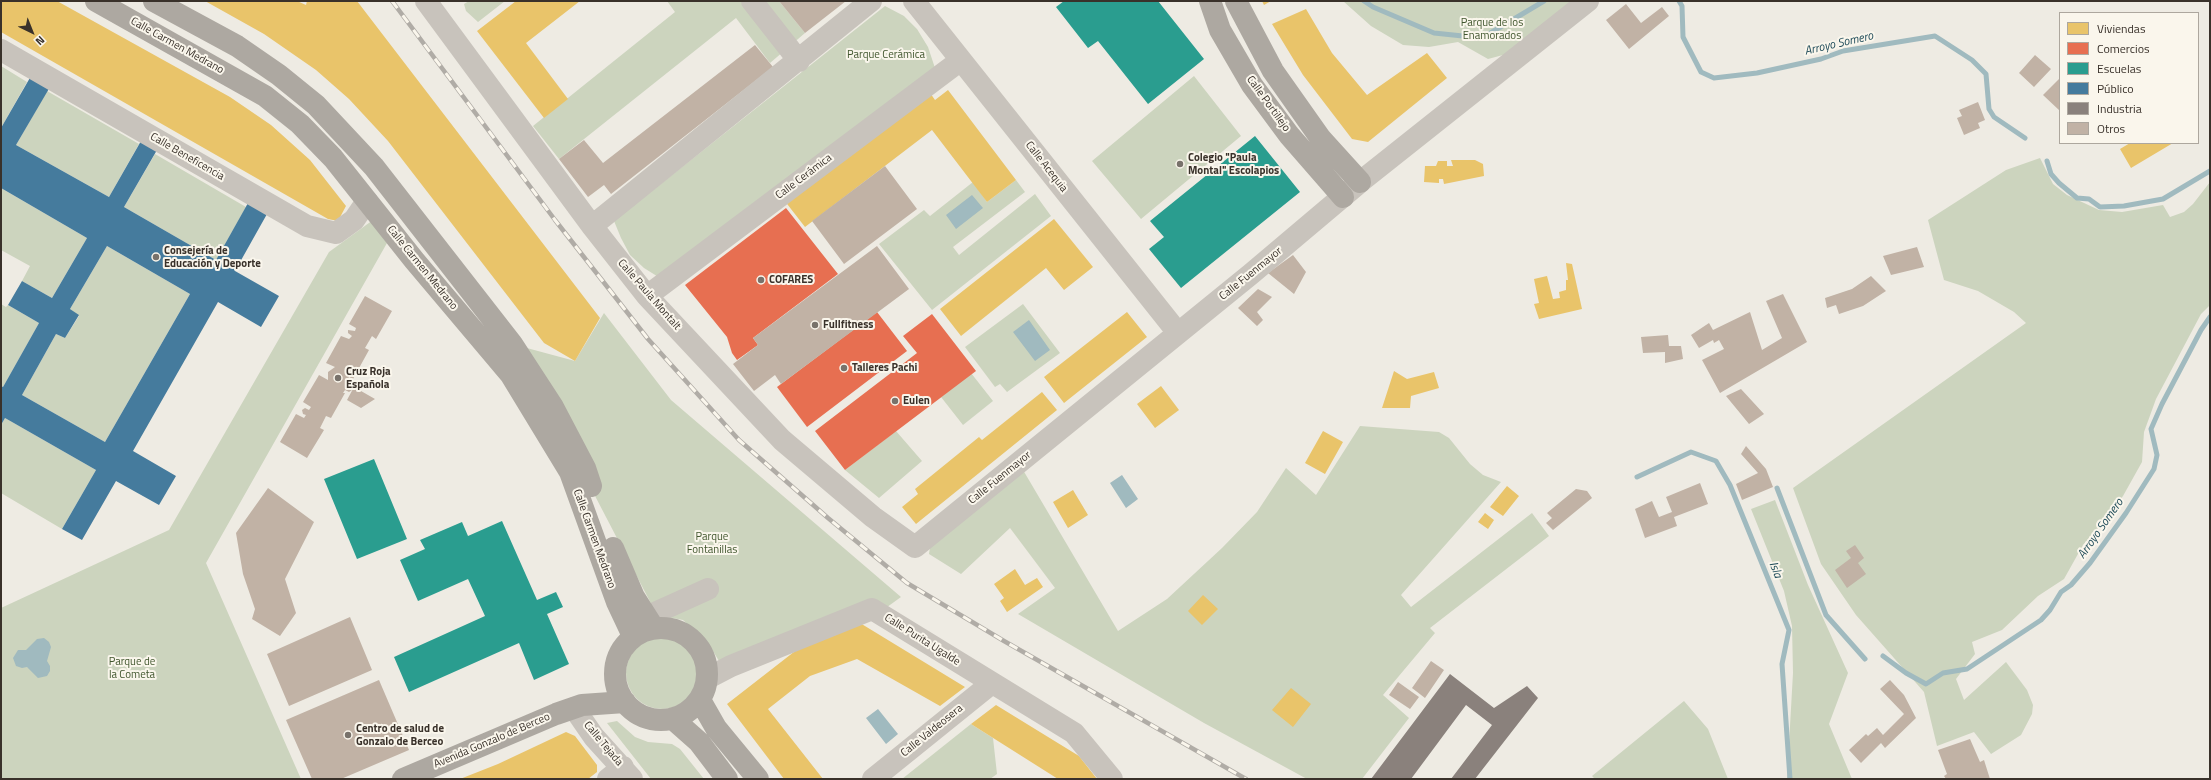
<!DOCTYPE html>
<html>
<head>
<meta charset="utf-8">
<style>
  body { margin:0 }
  #map { position:relative; width:2211px; height:780px; overflow:hidden; background:#eeebe3; font-family:"Titillium Web",sans-serif }
  canvas { display:block }
  .frame { position:absolute; inset:0; border:2px solid #39312a; pointer-events:none }
  .legend { position:absolute; left:2059px; top:12px; width:140px; height:132px; box-sizing:border-box; background:#faf6ec; border:1px solid #ada79e; margin:0; padding:5px 7px; list-style:none; font-size:12px; color:#39312a }
  .legend li { display:flex; align-items:center; gap:8px; height:20px }
  .legend b { width:20px; border:1px solid #ada79e }
  .north { position:absolute; left:12px; top:12px; width:40px; height:40px; -webkit-text-stroke:3px #faf6ec; paint-order:stroke; rotate:137deg; font-size:11px; font-weight:700; line-height:16px; text-align:center; color:#39312a }
  .north::after { content:''; display:block; margin:auto; width:14px; height:18px; background:#39312a; clip-path:polygon(50% 0,100% 100%,50% 72%,0 100%) }
</style>
</head>
<body>
<div id="map">
<canvas width="2211" height="780"></canvas>
<div class="frame"></div>
<ul class="legend">
<li><b style="height:11px;background:#e9c46a"></b>Viviendas</li>
<li><b style="height:11px;background:#e76f51"></b>Comercios</li>
<li><b style="height:11px;background:#2a9d8f"></b>Escuelas</li>
<li><b style="height:11px;background:#457b9d"></b>Público</li>
<li><b style="height:11px;background:#8a817c"></b>Industria</li>
<li><b style="height:11px;background:#c1b2a5"></b>Otros</li>
</ul>
<div class="north">N</div>
</div>
<script>
const g = document.querySelector('canvas').getContext('2d');
g.lineJoin = 'round';
function fillPath(path, color) { g.fillStyle = color; g.fill(path, 'evenodd'); }
const shape = rows => new Path2D(rows.map(r => 'M' + r).join(''));
function stroke(path, color, width, dash) { g.strokeStyle = color; g.lineWidth = width; g.lineCap = dash ? 'butt' : 'round'; g.setLineDash(dash || []); g.stroke(path); }
function label(font, color, halo, rows, align = 'center') {
  g.font = font + ' "Titillium Web",sans-serif'; g.lineWidth = 4; g.setLineDash([]); g.textBaseline = 'middle'; g.strokeStyle = halo; g.fillStyle = color; for (const [text, x, y, turn = 0] of rows) {
    g.save(); g.translate(x, y); g.rotate((+turn || 0) * Math.PI / 180); g.textAlign = isNaN(turn) ? turn : align; if (halo) g.strokeText(text, 0, 0); g.fillText(text, 0, 0); g.restore();
  }
}
fillPath(shape([
  [469,1,505,1,478,22,466,11,464,4],
  [667,1,779,1,805,33,770,63,736,18,559,159,533,126,675,12],
  [1343,1,1577,1,1514,52,1488,59,1458,42,1429,47,1403,45,1371,26],
  [885,6,904,16,917,29,928,47,935,68,660,278,644,268,630,255,621,238,614,221],
  [1,66,27,82,1,128],
  [1194,76,1241,136,1141,219,1092,161],
  [47,91,139,144,109,197,16,145],
  [155,154,246,207,216,260,124,207],
  [2040,158,2053,184,2067,195,2099,210,2122,212,2163,205,2170,217,2184,212,2193,204,2210,182,2210,305,2201,314,2156,399,2144,432,2142,462,2123,496,2106,519,2083,545,2064,579,2038,596,2002,630,1972,642,1975,654,1956,679,1964,700,2006,662,2027,690,2033,705,2032,714,2021,735,1991,754,1974,732,1937,746,1924,692,1856,615,1821,564,1793,488,2026,323,2014,312,1978,291,1944,280,1928,220,2006,170],
  [1016,180,1025,192,953,247,959,255,1035,194,1051,216,932,310,879,244,924,210,930,216,973,182,987,202],
  [1,188,87,238,52,298,22,281,30,266,1,250],
  [373,220,387,243,206,563,301,779,1,779,1,608,169,530,329,252],
  [107,246,190,294,105,442,22,395,56,334,65,338,79,316,70,309],
  [1,304,6,307,8,305,39,323,3,387,1,386],
  [1023,304,1060,353,1007,392,1000,384,995,387,965,347],
  [604,313,671,400,901,597,883,610,722,666,710,646,683,620,657,615,581,469,512,344,575,361],
  [971,373,993,401,963,425,941,397],
  [5,418,96,470,62,529,1,493,1,425],
  [1360,426,1439,432,1449,438,1470,464,1483,475,1501,482,1401,595,1411,607,1532,513,1549,536,1430,628,1435,633,1383,695,1409,718,1362,779,1307,779,1204,723,1018,614,1055,588,1010,528,961,574,929,554,930,547,1023,470,1118,631,1167,599,1222,548,1257,512,1286,468,1316,495],
  [896,431,922,461,879,498,845,470],
  [1775,500,1808,585,1848,673,1829,724,1852,779,1787,779,1793,673,1792,626,1784,591,1751,509],
  '626 673a36 36 0 1 1 72 0a36 36 0 1 1-72 0Z',
  [1684,701,1708,729,1728,779,1595,779,1592,776],
  [617,721,635,737,648,742,672,744,680,749,704,779,651,779,607,723],
  [971,724,993,738,997,774,990,779,902,779]
]), '#ccd4be');
fillPath(shape([
  [972,195,983,208,956,229,946,215],
  [1029,320,1050,350,1035,361,1013,332],
  [1122,475,1138,499,1126,508,1110,483],
  [44,638,49,642,51,647,47,661,50,666,50,671,47,676,38,678,27,667,22,668,16,666,13,658,18,650,26,650,37,639],
  [878,709,898,734,886,744,866,718]
]), '#a0babf');
fillPath(shape([
  [1,1,57,1,230,97,271,125,310,160,346,206,338,221,328,219,1,32],
  [205,1,297,1,306,5,307,1,357,1,600,318,575,361,544,343,388,141,349,99,316,70,264,34],
  [516,1,580,1,526,43,568,99,544,118,477,31],
  [1262,1,1271,1,1264,5],
  [1306,9,1332,53,1367,95,1427,53,1447,78,1368,142,1352,139,1303,75,1272,24],
  [928,90,935,100,948,90,1016,180,987,202,932,130,805,227,784,200],
  [2130,143,2173,143,2131,168,2120,149],
  [1451,160,1475,160,1483,164,1484,176,1444,184,1443,179,1439,179,1439,183,1424,182,1425,166,1436,166,1438,161,1447,161,1447,166,1453,166],
  [1054,219,1093,267,1064,290,1046,268,961,336,940,309],
  [1566,263,1572,264,1582,309,1539,319,1534,304,1539,303,1534,279,1547,276,1553,299,1560,298,1559,292,1566,290,1566,280,1568,280],
  [1127,312,1147,337,1064,403,1044,377],
  [1394,371,1407,379,1434,372,1439,388,1411,396,1410,408,1382,408],
  [1161,386,1179,410,1155,428,1137,404],
  [1042,392,1057,410,916,524,902,507,918,494,915,489,979,437,982,440],
  [1323,431,1343,442,1325,474,1305,463],
  [1507,486,1519,496,1503,516,1490,507],
  [1073,490,1088,515,1068,528,1053,502],
  [1485,513,1494,520,1488,529,1478,522],
  [1015,569,1025,585,1037,578,1043,587,1007,612,1000,601,1004,598,994,584],
  [1203,595,1218,609,1202,625,1188,611],
  [860,623,965,687,940,706,857,659,810,676,768,709,823,779,784,779,727,704,799,648],
  [1291,688,1311,704,1293,727,1272,710],
  [996,705,1079,756,1097,779,1058,779,971,724],
  [566,732,575,736,597,765,597,772,588,779,460,779,498,764]
]), '#e9c46a');
fillPath(shape([
  [786,208,838,274,753,338,758,345,737,360,732,353,727,337,685,285],
  [877,312,907,351,807,427,777,387],
  [932,314,976,371,845,470,815,431,917,353,903,336]
]), '#e76f51');
fillPath(shape([
  [1064,1,1158,1,1204,59,1148,104,1098,41,1088,48,1056,7],
  [1255,136,1300,192,1181,288,1149,249,1164,237,1150,221],
  [374,459,407,539,357,559,324,479],
  [502,521,537,600,556,592,563,607,547,614,569,664,534,680,519,643,409,692,394,657,485,616,468,579,418,601,400,560,425,549,420,540,462,522,468,536]
]), '#2a9d8f');
fillPath(shape([
  [31,76,50,87,16,145,109,197,141,141,157,150,124,207,216,260,248,203,267,214,235,271,279,296,261,327,218,302,133,451,176,476,159,505,116,481,82,540,62,529,96,470,5,418,1,425,1,386,3,387,39,323,8,305,22,281,52,298,87,238,1,188,1,128],
  [107,246,190,294,105,442,22,395,56,334,65,338,79,315,70,309]
]), '#457b9d');
fillPath(shape([
  [1450,674,1494,708,1527,686,1538,698,1475,779,1451,779,1492,725,1466,705,1411,779,1371,779]
]), '#8a817c');
stroke(shape([
  [1364,1,1373,7,1434,33,1482,38,1544,1],
  [1679,1,1682,6,1683,37,1701,72,1714,78,1757,73,1821,59,1843,51,1935,36,1972,60,1986,74,1989,109,1994,117,2025,138],
  [2047,161,2051,174,2059,183,2077,198,2089,199,2100,207,2124,206,2163,199,2210,171],
  [1637,477,1691,452,1716,461,1730,485,1789,630,1782,664,1790,779],
  [1777,488,1826,615,1865,659],
  [1883,656,1906,673,1926,684,1943,673,1967,669,2041,620,2050,610,2061,592,2071,585,2090,563,2126,513,2154,469,2157,455,2151,429,2162,404,2201,330,2210,317]
]), '#a0babf', 5);
fillPath(shape([
  [779,1,846,1,805,33],
  [1626,4,1641,23,1662,7,1669,16,1629,49,1606,20],
  [755,45,773,67,611,194,604,185,588,197,559,159,584,140,603,163],
  [2035,55,2051,69,2034,87,2019,73],
  [2060,78,2060,111,2043,95],
  [1978,102,1985,120,1978,123,1980,128,1964,135,1957,118,1962,116,1959,110],
  [885,166,917,209,844,264,812,221],
  [877,246,909,289,781,384,775,375,754,391,733,364,758,345,753,338],
  [1917,247,1924,267,1891,275,1883,256],
  [1293,255,1306,272,1294,294,1268,273],
  [1871,276,1886,291,1863,306,1839,314,1836,305,1827,308,1825,298,1852,289],
  [1258,289,1272,297,1257,312,1263,320,1257,326,1238,308],
  [1783,294,1807,342,1720,393,1702,360,1724,349,1719,340,1714,343,1713,340,1699,348,1691,335,1709,323,1713,330,1750,312,1762,350,1782,338,1766,301],
  [365,296,392,311,376,339,372,336,365,348,369,350,353,379,349,377,346,382,351,385,352,390,349,392,345,390,343,393,345,393,331,418,326,416,320,428,324,430,307,458,280,442,296,414,304,418,306,415,303,414,302,410,305,408,309,410,311,407,303,402,319,375,328,380,328,372,335,367,326,363,341,336,349,339,352,336,348,333,348,330,355,331,356,328,349,324],
  [1668,335,1669,346,1681,346,1683,359,1665,363,1665,352,1643,353,1641,337],
  [354,387,375,399,361,408,347,400],
  [1741,389,1764,414,1749,424,1726,396],
  [1746,446,1766,469,1773,487,1742,500,1736,484,1758,473,1741,454],
  [1700,483,1708,504,1674,517,1677,526,1645,538,1635,509,1652,501,1659,517,1672,512,1666,497],
  [268,488,314,522,285,579,296,613,280,636,252,619,255,609,243,574,236,533],
  [1576,489,1587,491,1592,498,1553,530,1546,523,1552,518,1547,513],
  [1855,545,1864,558,1858,563,1866,574,1847,588,1835,570,1851,558,1846,551],
  [350,617,372,670,289,706,267,654],
  [1431,661,1444,670,1425,698,1412,688],
  [379,680,409,750,341,779,312,779,286,720],
  [1890,680,1904,695,1916,718,1885,748,1881,743,1861,763,1849,750,1866,734,1868,736,1877,728,1883,735,1904,714,1880,689],
  [1398,682,1419,697,1410,709,1389,695],
  [1970,739,1980,762,1984,760,1990,779,1946,779,1944,776,1947,774,1938,750]
]), '#c1b2a5');
stroke(shape([
  [426,1,592,226,647,296,782,440,873,517,915,547,1251,274,1360,182,1588,1],
  [752,1,799,61],
  [914,1,1178,333],
  [1,50,307,226,336,233,354,220,367,201],
  [592,226,871,1],
  [647,296,961,60],
  [646,617,708,589],
  [708,678,731,666,872,609,1074,733,1112,779],
  [574,708,594,737,632,779],
  [608,779,623,767],
  [873,779,992,683]
]), '#c8c3bc', 22);
stroke(shape([
  [96,1,265,96,300,124,333,158,414,260,511,375,570,472,617,602,633,636],
  [154,1,237,46,279,75,316,105,374,167,512,344,553,407,585,468,591,486],
  [1210,1,1220,30,1252,85,1289,135,1343,197],
  [1236,1,1273,71,1321,139,1360,182],
  [613,548,634,597,653,627],
  '615 674a46 46 0 1 1 92 0a46 46 0 1 1-92 0Z',
  [700,700,716,728,758,779],
  [673,719,699,742,727,779],
  [403,779,556,714,582,705,625,702]
]), '#ada8a1', 22);
const rail = shape([
  [392,1,555,220,648,339,739,440,828,518,907,583,1004,641,1246,779]
]);
stroke(rail, '#b0aca6', 4.5);
stroke(rail, '#faf6ec', 3, [9]);
for (const [x, y, r, color] of [
  [1180,164,4,"#78726b"],
  [156,257,4,"#78726b"],
  [761,280,4,"#78726b"],
  [815,325,4,"#78726b"],
  [844,368,4,"#78726b"],
  [338,378,4,"#78726b"],
  [895,401,4,"#78726b"],
  [348,735,4,"#78726b"]
]) { const dot = new Path2D(); dot.arc(x, y, r, 0, 2 * Math.PI); g.fillStyle = color; g.fill(dot); stroke(dot, '#faf6ec', 1.5); }
label('11px', '#41562e', '#faf6ec', [
  ["Parque de los",1492,23],
  ["Enamorados",1492,36],
  ["Parque Cerámica",886,55],
  ["Parque",712,537],
  ["Fontanillas",712,550],
  ["Parque de",132,662],
  ["la Cometa",132,675]
]);
label('11px', '#39312a', '#faf6ec', [
  ["Calle Carmen Medrano",177,46,29],
  ["Calle Portillejo",1268,104,54],
  ["Calle Beneficencia",187,157,30],
  ["Calle Acequia",1046,167,52],
  ["Calle Cerámica",804,177,-37],
  ["Calle Carmen Medrano",422,268,51],
  ["Calle Fuenmayor",1251,274,-39],
  ["Calle Paula Montalt",649,295,49],
  ["Calle Fuenmayor",1000,478,-39],
  ["Calle Carmen Medrano",594,539,70],
  ["Calle Purita Ugalde",922,640,32],
  ["Calle Valdeosera",932,731,-39],
  ["Avenida Gonzalo de Berceo",492,741,-23],
  ["Calle Tejada",603,744,50]
]);
label('bold 11px', '#39312a', '#faf6ec', [
  ["Colegio \"Paula",1188,158],
  ["Montal\" Escolapios",1188,171],
  ["Consejería de",164,251],
  ["Educación y Deporte",164,264],
  ["COFARES",769,280],
  ["Fullfitness",823,325],
  ["Talleres Pachi",852,368],
  ["Cruz Roja",346,372],
  ["Española",346,385],
  ["Eulen",903,401],
  ["Centro de salud de",356,729],
  ["Gonzalo de Berceo",356,742]
], 'left');
label('italic 12px', '#204c5a', '#faf6ec', [
  ["Arroyo Somero",1839,44,-13],
  ["Arroyo Somero",2101,529,-55],
  ["Isla",1775,570,68]
]);
</script>
</body>
</html>
